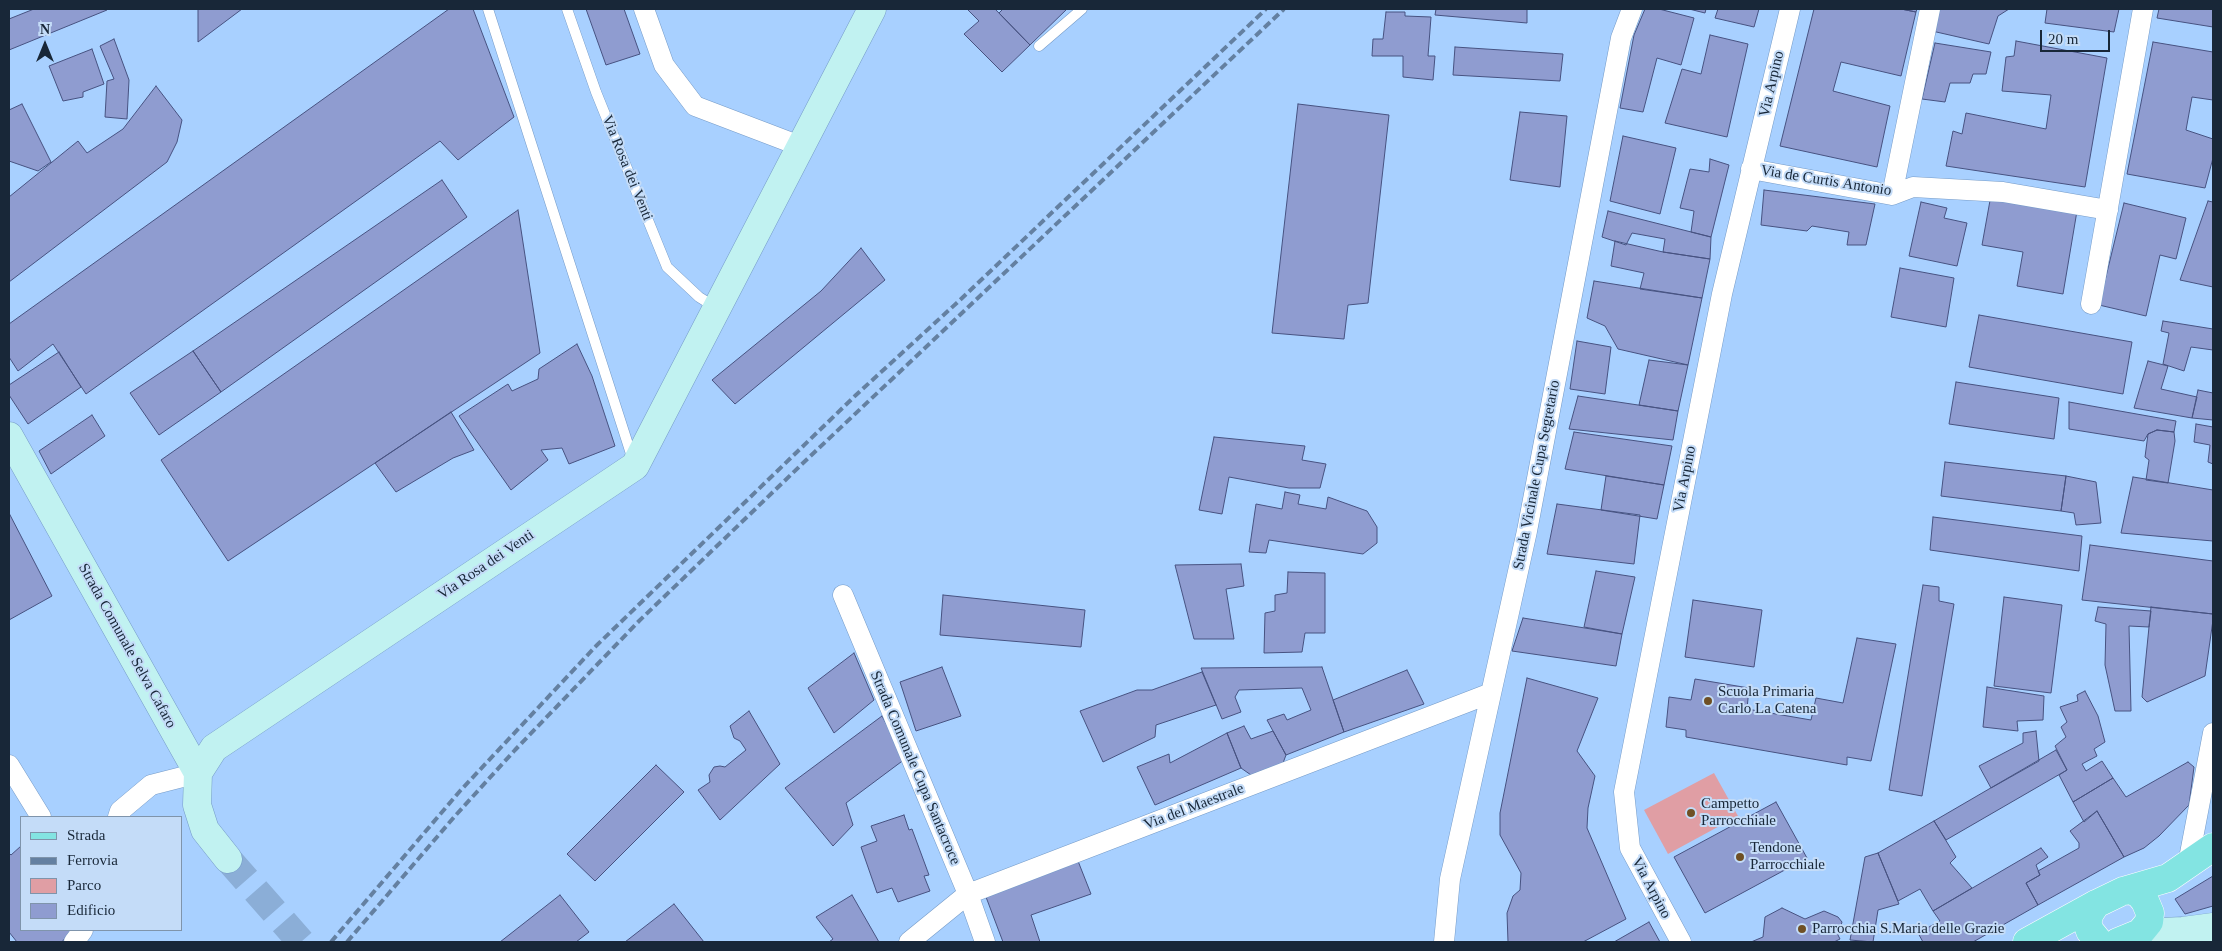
<!DOCTYPE html>
<html>
<head>
<meta charset="utf-8">
<style>
  body { margin:0 }
  #map { position:relative; width:2222px; height:951px; overflow:hidden; background:#a8d0ff; font-family:"Times New Roman",serif }
  canvas { display:block }
  .frame { position:absolute; inset:0; border:10px solid #182738; pointer-events:none }
  .legend { position:absolute; left:20px; top:816px; width:162px; height:115px; box-sizing:border-box; background:#c4dcf8; border:1px solid #7f94ab; margin:0; padding:6px 9px; list-style:none; font-size:15px; color:#182738 }
  .legend li { display:flex; align-items:center; gap:10px; height:25px }
  .legend b { width:25px; border:1px solid #7f94ab }
  .north { position:absolute; left:20px; top:20px; width:50px; height:50px; -webkit-text-stroke:4px #c4dcf8; paint-order:stroke; rotate:0deg; font-size:14px; font-weight:700; line-height:20px; text-align:center; color:#182738 }
  .north::after { content:''; display:block; margin:auto; width:18px; height:22px; background:#182738; clip-path:polygon(50% 0,100% 100%,50% 72%,0 100%) }
  .scale { position:absolute; left:2040px; top:30px; width:70px; height:22px; box-sizing:border-box; border:2px solid #182738; border-top:0; padding-left:6px; font-size:15px; line-height:18px; white-space:nowrap; color:#182738; -webkit-text-stroke:4px #c4dcf8; paint-order:stroke }
</style>
</head>
<body>
<div id="map">
<canvas width="2222" height="951"></canvas>
<div class="frame"></div>
<ul class="legend">
<li><b style="height:6px;background:#83e4e2"></b>Strada</li>
<li><b style="height:6px;background:#6480a1"></b>Ferrovia</li>
<li><b style="height:14px;background:#e09ea4"></b>Parco</li>
<li><b style="height:14px;background:#8f9cd0"></b>Edificio</li>
</ul>
<div class="north">N</div>
<div class="scale">20 m</div>
</div>
<script>
const g = document.querySelector('canvas').getContext('2d');
g.lineJoin = 'round';
function fillPath(path, color) { g.fillStyle = color; g.fill(path, 'evenodd'); }
const shape = rows => new Path2D(rows.map(r => 'M' + r).join(''));
function stroke(path, color, width, dash) { g.strokeStyle = color; g.lineWidth = width; g.lineCap = dash ? 'butt' : 'round'; g.setLineDash(dash || []); g.stroke(path); }
function label(font, color, halo, rows, align = 'center') {
  g.font = font + ' "Times New Roman",serif'; g.lineWidth = 4; g.setLineDash([]); g.textBaseline = 'middle'; g.strokeStyle = halo; g.fillStyle = color; for (const [text, x, y, turn = 0] of rows) {
    g.save(); g.translate(x, y); g.rotate((+turn || 0) * Math.PI / 180); g.textAlign = isNaN(turn) ? turn : align; if (halo) g.strokeText(text, 0, 0); g.fillText(text, 0, 0); g.restore();
  }
}
fillPath(shape([
  [1714,773,1738,816,1668,854,1644,810]
]), '#e09ea4');
const building = shape([
  [34,9,107,9,107,10,9,50,9,19,34,9],
  [198,9,242,9,198,42,198,9],
  [449,9,473,9,514,117,458,160,440,141,86,394,53,344,18,371,9,357,9,324,449,9],
  [586,9,624,9,640,54,606,65,586,9],
  [967,9,995,9,1030,45,1002,72,964,34,979,21,967,9],
  [1003,9,1067,9,1030,45,999,13,1003,9],
  [1436,9,1527,9,1527,23,1435,15,1436,9],
  [1645,9,1659,9,1694,18,1681,65,1657,58,1643,112,1620,108,1634,35,1645,9],
  [1689,9,1706,9,1705,13,1689,9],
  [1718,9,1759,9,1754,27,1715,18,1718,9],
  [1814,9,1901,9,1916,12,1901,76,1841,62,1833,91,1890,106,1877,167,1780,146,1814,9],
  [1901,9,1917,9,1916,12,1901,9],
  [1935,9,2009,9,1998,16,1989,44,1932,31,1935,9],
  [2047,9,2119,9,2114,32,2045,23,2047,9],
  [2159,9,2213,9,2213,27,2157,18,2159,9],
  [1386,12,1405,12,1405,16,1431,17,1428,56,1435,56,1433,80,1403,77,1403,56,1372,56,1373,39,1383,39,1386,12],
  [1710,35,1748,44,1727,137,1665,123,1682,69,1701,74,1710,35],
  [114,39,129,80,127,119,105,117,107,81,114,79,100,46,114,39],
  [2016,41,2107,58,2085,187,1946,166,1953,131,1962,134,1966,113,2046,129,2051,95,2002,91,2006,57,2014,56,2016,41],
  [2153,42,2213,52,2213,100,2192,97,2186,130,2213,139,2213,158,2205,188,2127,174,2153,42],
  [1935,43,1991,52,1986,74,1973,74,1970,83,1950,83,1945,102,1922,99,1935,43],
  [1455,47,1563,54,1560,81,1453,75,1455,47],
  [92,49,104,84,83,92,83,97,63,101,49,66,92,49],
  [156,86,182,120,177,142,167,162,9,282,9,197,78,141,87,153,123,129,156,86],
  [22,104,51,162,38,171,9,161,9,110,22,104],
  [1298,104,1389,115,1368,303,1348,305,1344,339,1272,333,1298,104],
  [1520,112,1567,116,1560,187,1510,180,1520,112],
  [1623,136,1676,148,1660,214,1610,201,1623,136],
  [1710,159,1729,165,1711,237,1691,232,1694,211,1680,208,1690,169,1709,172,1710,159],
  [442,180,467,217,221,392,193,351,442,180],
  [1764,190,1875,204,1866,245,1847,245,1849,232,1812,226,1807,231,1761,225,1764,190],
  [1991,195,2077,211,2063,294,2017,286,2023,252,1982,245,1991,195],
  [2208,201,2213,202,2213,287,2180,280,2208,201],
  [1921,202,1947,208,1944,218,1967,223,1957,266,1909,256,1921,202],
  [2124,203,2186,218,2176,259,2160,255,2146,316,2099,305,2124,203],
  [518,210,540,353,228,561,161,460,518,210],
  [1608,211,1711,237,1710,259,1663,252,1665,239,1632,233,1626,245,1602,237,1608,211],
  [1615,241,1663,252,1710,259,1702,298,1640,289,1644,273,1611,266,1615,241],
  [861,248,885,280,735,404,712,380,821,291,861,248],
  [1900,268,1954,278,1946,327,1891,317,1900,268],
  [1594,281,1702,298,1688,365,1618,349,1605,326,1587,318,1594,281],
  [1979,315,2132,342,2123,394,1969,367,1979,315],
  [2163,321,2213,329,2213,350,2191,347,2184,371,2163,364,2169,333,2161,331,2163,321],
  [1577,341,1611,347,1605,394,1570,389,1577,341],
  [577,344,592,376,615,446,569,464,562,448,541,450,548,460,511,490,459,416,508,384,512,391,538,379,539,369,577,344],
  [193,351,221,392,159,435,130,393,193,351],
  [59,352,81,387,28,424,9,395,9,385,59,352],
  [1649,360,1688,365,1678,411,1639,405,1649,360],
  [2148,361,2168,366,2161,389,2197,397,2192,418,2134,408,2148,361],
  [1956,382,2059,398,2054,439,1949,424,1956,382],
  [2198,390,2213,393,2213,420,2192,418,2198,390],
  [1578,396,1678,411,1673,440,1569,429,1578,396],
  [2069,402,2176,421,2174,432,2157,430,2148,434,2144,441,2069,429,2069,402],
  [451,412,474,450,453,458,396,492,375,463,451,412],
  [92,415,105,436,51,474,39,451,92,415],
  [2196,424,2213,427,2213,464,2208,462,2210,445,2194,442,2196,424],
  [2157,430,2174,432,2175,441,2168,483,2146,480,2149,460,2145,457,2148,434,2157,430],
  [1574,432,1672,446,1664,485,1565,469,1574,432],
  [1214,437,1305,446,1302,460,1326,464,1320,488,1289,488,1229,477,1222,514,1199,510,1214,437],
  [1945,462,2066,476,2061,511,1941,496,1945,462],
  [1606,476,1664,485,1657,519,1601,510,1606,476],
  [2066,476,2096,482,2101,523,2076,525,2074,513,2061,511,2066,476],
  [2133,477,2213,490,2213,541,2121,533,2133,477],
  [1285,492,1300,495,1298,504,1326,509,1328,497,1367,511,1377,527,1377,543,1363,554,1269,540,1266,553,1249,552,1256,504,1282,509,1285,492],
  [1557,504,1640,515,1634,564,1547,554,1557,504],
  [9,513,52,596,9,620,9,513],
  [1933,517,2082,536,2079,571,1930,550,1933,517],
  [2090,545,2213,561,2213,614,2082,600,2090,545],
  [1241,564,1244,586,1226,589,1234,639,1194,639,1175,565,1241,564],
  [1596,571,1635,577,1622,634,1584,627,1596,571],
  [1288,572,1325,573,1325,633,1305,633,1302,652,1264,653,1265,613,1275,611,1275,595,1287,593,1288,572],
  [1923,585,1939,587,1939,601,1954,604,1922,796,1889,790,1923,585],
  [943,595,1085,610,1081,647,940,635,943,595],
  [2004,597,2062,605,2051,693,1994,686,2004,597],
  [1693,600,1762,610,1754,667,1685,657,1693,600],
  [2098,607,2151,611,2149,627,2129,626,2131,711,2115,711,2105,665,2106,624,2095,621,2098,607],
  [2151,607,2213,614,2213,620,2205,676,2147,702,2142,697,2151,607],
  [1523,618,1622,634,1616,666,1512,651,1523,618],
  [1857,638,1896,644,1871,761,1847,757,1847,765,1686,737,1686,730,1666,727,1669,697,1691,700,1695,679,1749,688,1747,709,1811,720,1816,698,1843,703,1857,638],
  [854,653,874,700,834,733,808,688,854,653],
  [942,667,961,716,916,731,900,682,942,667],
  [1322,667,1344,732,1286,755,1267,720,1284,714,1287,720,1311,710,1302,688,1239,690,1235,697,1241,712,1222,719,1201,668,1322,667],
  [1407,670,1424,704,1344,732,1333,700,1407,670],
  [1202,672,1216,705,1156,725,1155,737,1103,762,1080,711,1137,690,1152,690,1202,672],
  [1527,678,1598,698,1577,751,1595,776,1588,808,1587,828,1626,919,1583,942,1508,942,1507,913,1513,896,1520,890,1521,873,1500,835,1500,813,1527,678],
  [1987,687,2044,696,2043,720,2017,721,2018,731,1983,727,1987,687],
  [2085,691,2098,716,2105,742,2094,749,2097,756,2082,764,2086,771,2102,761,2113,778,2073,802,2059,775,2067,770,2055,746,2066,737,2061,727,2067,722,2060,707,2078,701,2077,695,2085,691],
  [749,711,780,764,720,820,698,790,710,782,709,775,714,767,720,766,725,767,746,750,740,741,734,738,730,726,749,711],
  [882,716,905,759,846,803,853,825,833,846,785,788,882,716],
  [1244,726,1251,739,1273,731,1286,755,1283,763,1251,775,1241,768,1227,733,1244,726],
  [2036,731,2039,761,1991,788,1979,766,2023,743,2023,733,2036,731],
  [1227,733,1241,768,1155,805,1137,767,1169,754,1170,763,1227,733],
  [2056,750,2067,770,1946,840,1934,821,2056,750],
  [2188,762,2194,767,2189,805,2159,836,2144,848,2124,857,2097,811,2084,822,2073,802,2113,778,2126,797,2188,762],
  [656,765,684,792,595,881,567,854,656,765],
  [1776,802,1807,858,1705,913,1674,857,1776,802],
  [2097,811,2124,857,2038,905,2026,883,2040,875,2038,871,2079,848,2079,843,2070,831,2097,811],
  [904,815,909,830,912,829,929,875,924,876,930,891,898,902,892,888,877,893,861,847,877,841,871,826,904,815],
  [1934,821,1956,857,1950,863,1972,888,1933,911,1920,889,1898,901,1878,853,1934,821],
  [21,846,21,930,71,930,62,942,17,942,9,932,9,853,11,855,21,846],
  [2041,848,2048,857,2036,865,2040,875,2026,883,2038,905,1973,942,1923,942,1918,933,1940,921,1933,911,2041,848],
  [1878,853,1899,904,1878,910,1873,942,1850,940,1865,857,1878,853],
  [1078,861,1091,894,1031,915,1040,942,1003,942,986,897,1078,861],
  [2213,876,2213,906,2185,914,2175,899,2213,876],
  [560,895,589,932,576,942,500,942,560,895],
  [852,895,879,942,829,942,833,939,816,917,852,895],
  [674,904,704,942,625,942,674,904],
  [1782,908,1805,919,1824,911,1838,917,1842,922,1838,935,1840,939,1834,942,1751,942,1763,937,1765,917,1782,908],
  [1649,922,1660,942,1614,942,1649,922]
]);
fillPath(building, '#8f9cd0');
stroke(building, '#475281', 1);
stroke(shape([
  [228,859,301,942]
]), '#8baed7', 28, [28, 14]);
const lane = shape([
  [488,9,633,460],
  [567,9,596,92,667,267,699,297,715,307],
  [1039,46,1082,9]
]);
const street = shape([
  [644,9,664,65,695,106,800,146],
  [1751,169,1892,195,1913,187,2003,192,2108,210],
  [1892,195,1930,9],
  [2091,304,2143,9],
  [843,595,968,894,985,942],
  [9,765,41,817],
  [118,817,120,811,151,785,198,773],
  [2188,864,2213,733],
  [74,942,83,930],
  [909,942,968,894,1491,693],
  [1444,942,1450,879,1527,531,1621,38,1632,9],
  [1681,942,1630,848,1624,792,1722,294,1790,9]
]);
const secondary = shape([
  [9,436,198,773,197,805,205,830,228,859],
  [198,773,214,748,635,466,872,9],
  [2140,933,2183,931,2213,927]
]);
const primary = shape([
  [2127,890,2168,878,2213,847],
  [2096,904,2090,913,2087,922,2090,931,2099,942],
  [2027,942,2096,904,2123,891,2131,890,2139,894,2145,901,2150,913,2149,922,2140,933,2118,942]
]);
stroke(lane, '#759bc8', 11);
stroke(street, '#759bc8', 21);
stroke(secondary, '#759bc8', 29);
stroke(primary, '#fff', 29);
stroke(lane, '#fff', 10);
stroke(street, '#fff', 20);
stroke(secondary, '#c1f2f1', 28);
stroke(primary, '#83e4e2', 28);
stroke(shape([
  [331,942,460,791,596,646,856,395,960,300,1266,9],
  [347,942,455,816,515,750,639,621,801,465,1284,9]
]), '#6480a1', 4, [8, 4]);
for (const [x, y, r, color] of [
  [1708,701,5,"#6f5025"],
  [1691,813,5,"#6f5025"],
  [1740,857,5,"#6f5025"],
  [1802,929,5,"#6f5025"]
]) { const dot = new Path2D(); dot.arc(x, y, r, 0, 2 * Math.PI); g.fillStyle = color; g.fill(dot); stroke(dot, '#c4dcf8', 2); }
label('15px', '#182738', '#c4dcf8', [
  ["Via Arpino",1772,84,-77],
  ["Via Rosa dei Venti",627,168,68],
  ["Via de Curtis Antonio",1826,181,9],
  ["Strada Vicinale Cupa Segretario",1537,475,-79],
  ["Via Arpino",1685,479,-79],
  ["Via Rosa dei Venti",486,565,-34],
  ["Strada Comunale Selva Cafaro",127,646,61],
  ["Strada Comunale Cupa Santacroce",915,768,67],
  ["Via del Maestrale",1194,807,-21],
  ["Via Arpino",1651,888,62]
]);
label('15px', '#182738', '#c4dcf8', [
  ["Scuola Primaria",1718,692],
  ["Carlo La Catena",1718,709],
  ["Campetto",1701,804],
  ["Parrocchiale",1701,821],
  ["Tendone",1750,848],
  ["Parrocchiale",1750,865],
  ["Parrocchia S.Maria delle Grazie",1812,929]
], 'left');
</script>
</body>
</html>
